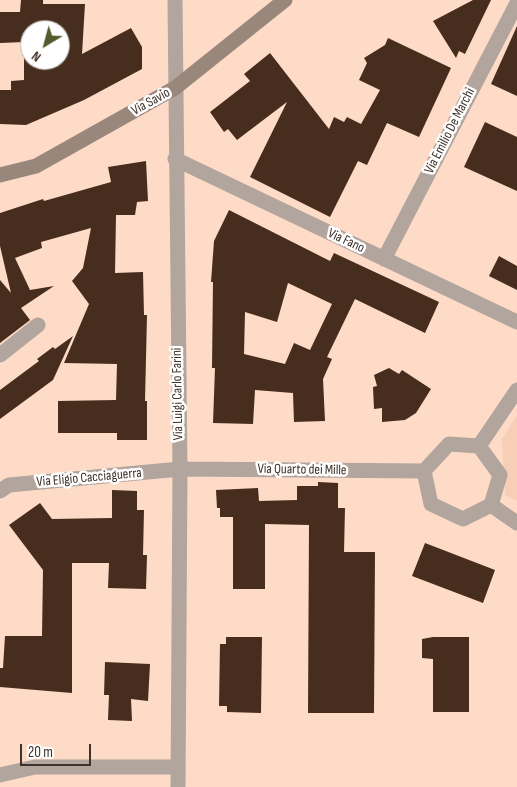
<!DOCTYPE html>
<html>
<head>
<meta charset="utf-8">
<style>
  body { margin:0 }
  #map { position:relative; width:517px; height:787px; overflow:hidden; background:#fddbc7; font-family:"Sofia Sans Condensed",sans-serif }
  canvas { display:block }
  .north { position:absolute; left:20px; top:20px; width:50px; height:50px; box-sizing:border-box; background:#fff; border:1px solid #b2adaa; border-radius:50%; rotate:217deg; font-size:14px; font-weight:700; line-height:20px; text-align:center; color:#3f322a }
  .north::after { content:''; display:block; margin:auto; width:18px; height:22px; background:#515b2b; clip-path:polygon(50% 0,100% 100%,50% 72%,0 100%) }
  .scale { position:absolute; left:20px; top:744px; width:71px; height:22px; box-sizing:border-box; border:2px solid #3f322a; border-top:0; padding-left:6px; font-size:15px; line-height:18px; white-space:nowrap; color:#3f322a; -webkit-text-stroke:4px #fff; paint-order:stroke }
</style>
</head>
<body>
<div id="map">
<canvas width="517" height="787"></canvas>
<div class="north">N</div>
<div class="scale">20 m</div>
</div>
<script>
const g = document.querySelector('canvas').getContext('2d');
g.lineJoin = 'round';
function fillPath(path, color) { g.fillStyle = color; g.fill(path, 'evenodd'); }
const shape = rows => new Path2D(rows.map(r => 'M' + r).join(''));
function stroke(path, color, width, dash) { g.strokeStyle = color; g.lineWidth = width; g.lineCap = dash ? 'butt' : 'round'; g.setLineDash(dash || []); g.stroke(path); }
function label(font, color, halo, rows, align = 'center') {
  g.font = font + ' "Sofia Sans Condensed",sans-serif'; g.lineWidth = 5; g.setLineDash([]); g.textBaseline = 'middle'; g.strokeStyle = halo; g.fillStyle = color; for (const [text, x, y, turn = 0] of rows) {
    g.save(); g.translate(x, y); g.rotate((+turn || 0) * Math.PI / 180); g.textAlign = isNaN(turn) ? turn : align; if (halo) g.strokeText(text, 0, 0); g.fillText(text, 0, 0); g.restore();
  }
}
fillPath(shape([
  [517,415,517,501,505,495,502,439]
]), '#f7cfb7');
fillPath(shape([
  [21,0,43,0,43,4,85,4,82,54,131,28,142,47,142,69,84,100,26,125,0,124,0,90,11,90,11,81,24,80,24,42,0,43,0,12,20,12],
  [30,30,60,30,60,60,30,60],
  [473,0,491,0,465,54,459,51,456,58,433,21],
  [517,26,517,96,491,84],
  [388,38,451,68,419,137,387,123,367,165,358,161,330,217,250,177,287,102,237,140,228,129,224,132,210,112,250,81,244,74,270,53,329,129,334,117,344,122,347,117,361,124,380,90,359,80,367,63,364,58,385,45],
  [485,122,517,137,517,191,464,167],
  [146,161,148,201,137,202,135,215,116,215,115,273,143,272,144,315,147,315,145,401,147,401,147,440,117,440,117,433,58,433,58,401,116,400,117,364,64,363,89,304,72,281,83,268,91,228,41,242,42,248,15,258,30,290,54,286,21,308,30,320,0,343,0,280,11,293,0,246,0,213,43,199,44,201,111,182,108,167],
  [229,210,330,261,334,253,439,302,425,333,355,299,327,357,332,359,323,379,325,421,294,422,293,393,255,390,253,424,213,423,215,368,212,368,213,282,211,282,214,241],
  [288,283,332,304,310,350,294,343,285,364,244,354,245,312,277,322],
  [499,256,517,266,517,290,489,276],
  [73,336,53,380,0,419,0,390,39,361,37,359,53,347,55,349],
  [389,368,399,374,402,370,431,389,416,413,405,420,382,422,382,408,374,409,373,387,377,386,374,375],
  [318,482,338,483,338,508,345,508,344,552,375,552,374,713,308,713,309,525,265,524,265,589,233,589,233,517,220,517,220,508,217,508,216,490,258,488,259,501,297,500,297,486,318,486],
  [112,490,137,491,137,510,144,510,143,555,147,555,146,589,108,588,109,563,72,563,72,693,0,687,0,668,3,668,5,636,42,636,43,570,9,525,40,503,52,519,112,518],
  [425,543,495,570,483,603,412,576],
  [226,637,262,637,261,713,227,712,227,706,219,706,220,644,226,644],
  [433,637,469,637,469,712,433,712,433,659,422,658,422,639],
  [105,662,150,664,148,701,131,699,132,721,108,720,109,695,104,695]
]), '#462d1d');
stroke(shape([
  [175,0,180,469,178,787],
  [175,159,517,322],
  [384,259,517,3],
  [0,355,38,325],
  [449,444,479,446,500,475,491,505,463,519,431,504,424,471,449,444],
  [479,446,517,390],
  [0,491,9,485,180,469,424,471],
  [491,505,517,523],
  [0,775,35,767,177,767]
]), '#b2a59d', 15);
stroke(shape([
  [0,175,36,166,175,88,285,0]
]), '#9a877b', 15);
label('14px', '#3f322a', '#fff', [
  ["Via Savio",151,102,-29],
  ["Via Emilio De Marchi",450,131,-63],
  ["Via Fano",346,241,25],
  ["Via Luigi Carlo Farini",178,394,-91],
  ["Via Quarto dei Mille",302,470,1],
  ["Via Eligio Cacciaguerra",89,478,-5]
]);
</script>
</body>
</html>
